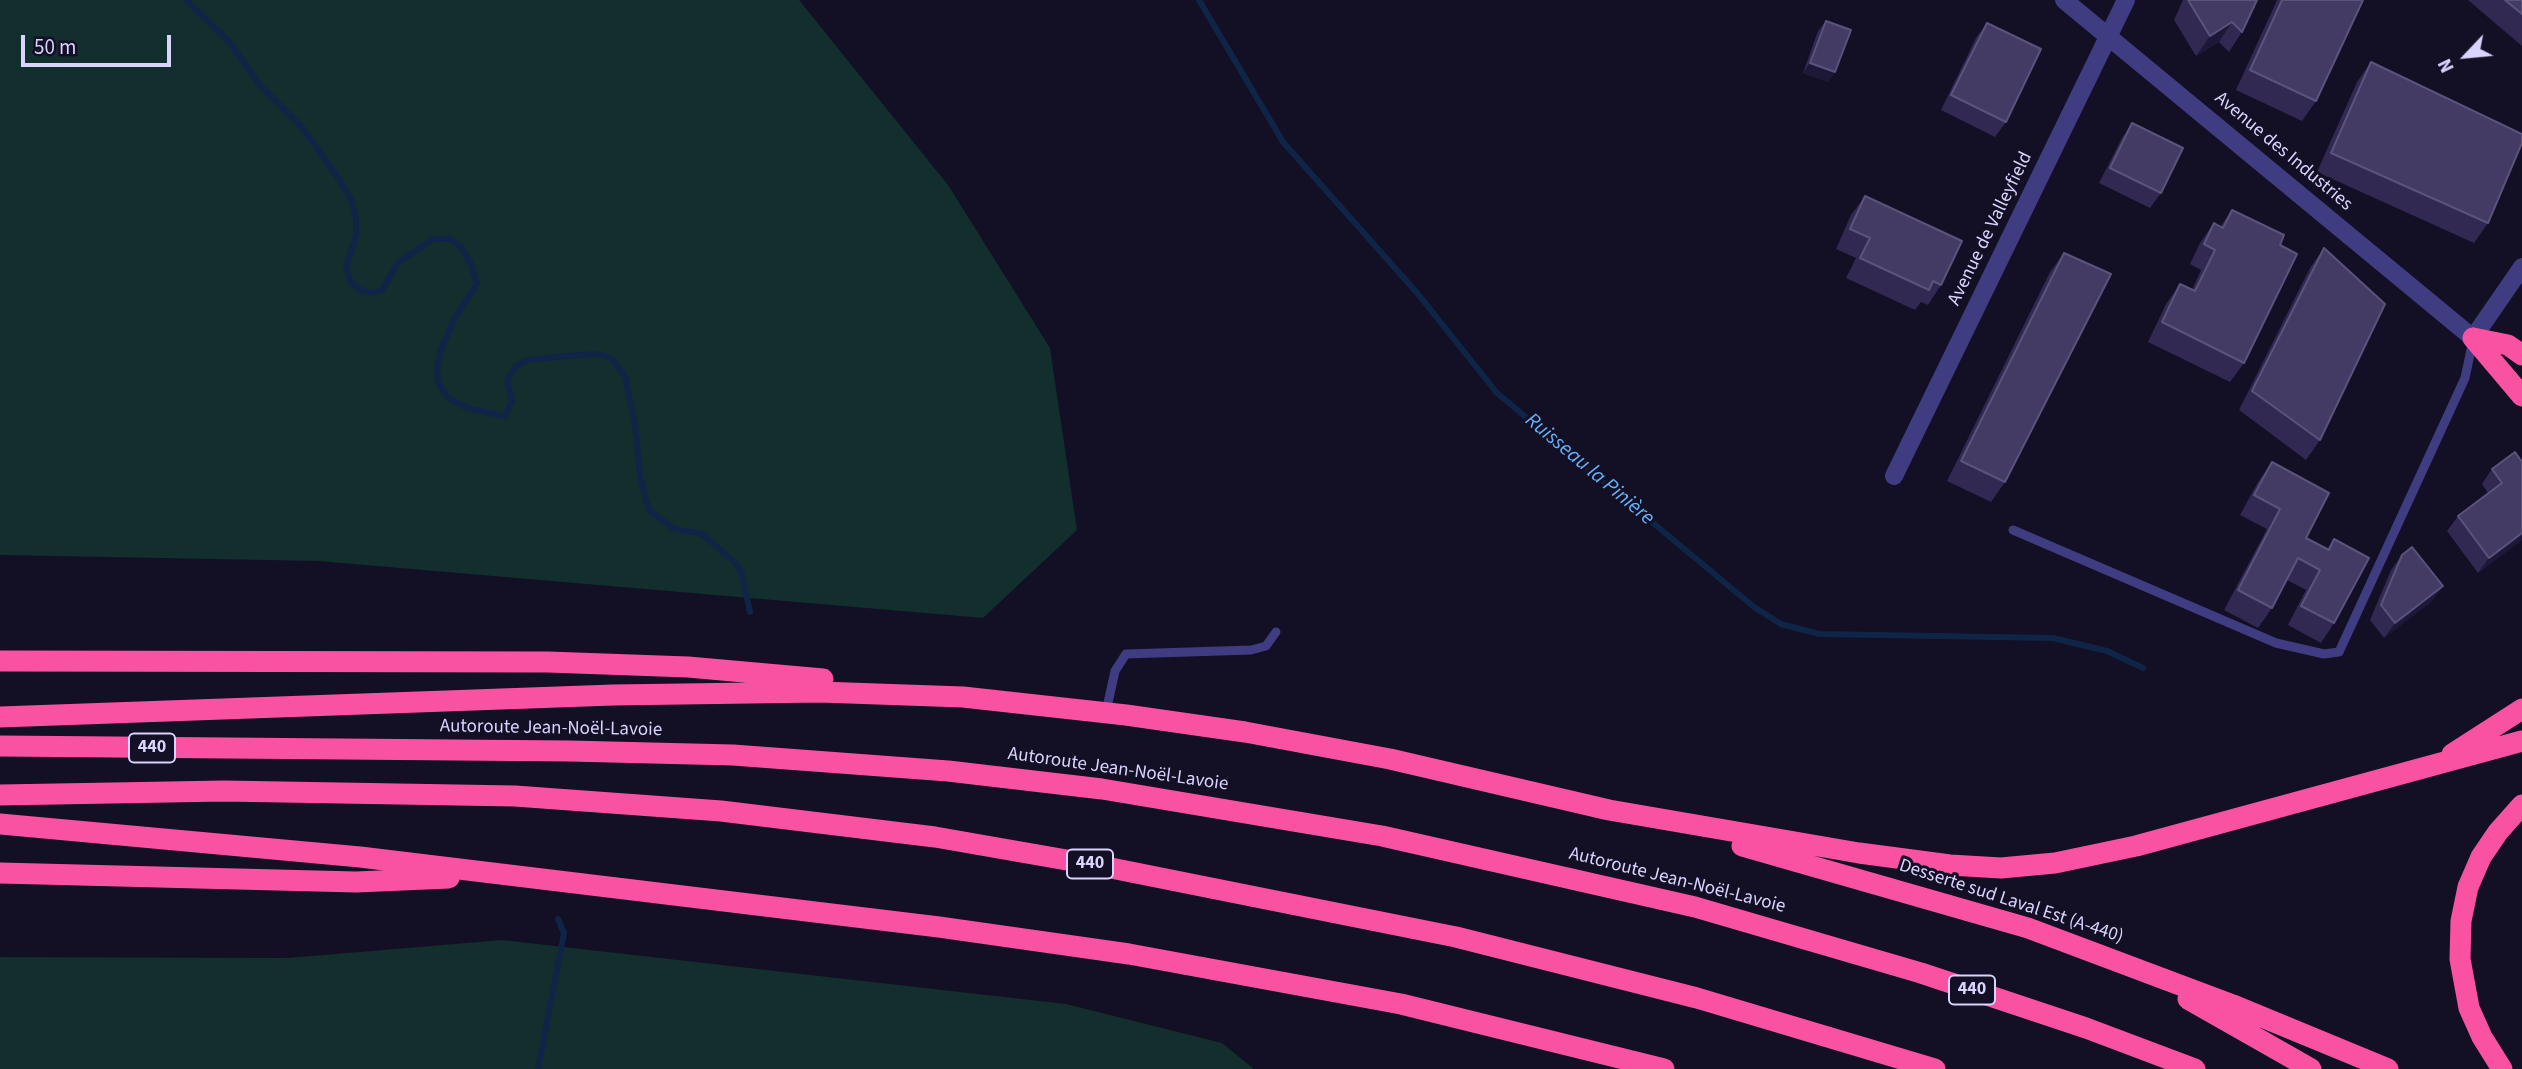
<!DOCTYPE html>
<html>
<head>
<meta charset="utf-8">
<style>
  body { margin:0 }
  #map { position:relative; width:2522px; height:1069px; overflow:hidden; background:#130f24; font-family:"Source Sans 3",sans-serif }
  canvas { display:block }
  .north { position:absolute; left:2431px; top:21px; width:70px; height:70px; -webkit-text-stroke:5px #130f24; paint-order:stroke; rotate:244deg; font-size:19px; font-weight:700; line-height:28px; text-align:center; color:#d9d4fe }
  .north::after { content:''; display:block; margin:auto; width:24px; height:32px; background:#d9d4fe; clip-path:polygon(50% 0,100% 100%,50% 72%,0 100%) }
  .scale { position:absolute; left:21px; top:35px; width:150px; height:32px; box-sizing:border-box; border:4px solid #d9d4fe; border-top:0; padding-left:9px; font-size:21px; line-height:24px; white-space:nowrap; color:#d9d4fe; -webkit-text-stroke:5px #130f24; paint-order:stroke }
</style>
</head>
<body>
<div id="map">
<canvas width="2522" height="1069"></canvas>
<div class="north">N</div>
<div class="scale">50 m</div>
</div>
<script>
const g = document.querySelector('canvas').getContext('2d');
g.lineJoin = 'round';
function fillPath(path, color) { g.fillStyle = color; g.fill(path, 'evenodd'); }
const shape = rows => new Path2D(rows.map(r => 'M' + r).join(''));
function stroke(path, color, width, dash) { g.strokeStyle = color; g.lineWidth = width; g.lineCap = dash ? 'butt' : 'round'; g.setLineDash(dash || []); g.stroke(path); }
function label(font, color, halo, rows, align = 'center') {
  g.font = font + ' "Source Sans 3",sans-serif'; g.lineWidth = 6; g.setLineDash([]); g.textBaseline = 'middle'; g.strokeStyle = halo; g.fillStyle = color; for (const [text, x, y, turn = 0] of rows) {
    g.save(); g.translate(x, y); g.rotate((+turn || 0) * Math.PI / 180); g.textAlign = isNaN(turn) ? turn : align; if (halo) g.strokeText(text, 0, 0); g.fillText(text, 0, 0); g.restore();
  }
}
fillPath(shape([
  [0,0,799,0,948,185,1050,348,1077,530,983,618,318,561,0,555],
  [502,940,1066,1004,1222,1043,1254,1069,0,1069,0,957,288,958]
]), '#122e2d');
stroke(shape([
  [186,0,230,43,259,84,301,126,341,182,352,202,356,220,356,236,346,267,350,281,360,290,373,293,382,290,399,262,433,239,451,239,461,248,471,264,477,284,455,318,441,349,437,369,438,383,448,398,467,408,504,416,512,402,507,380,516,366,527,360,578,355,598,354,611,358,625,376,635,425,640,477,649,510,674,529,702,534,733,561,741,571,750,612],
  [1199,0,1283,142,1418,294,1497,393,1754,607,1781,624,1819,634,2053,638,2107,651,2143,668],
  [538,1069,564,933,558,919]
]), '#0f2548', 6);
stroke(shape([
  [2013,530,2276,643,2324,654,2339,652,2465,378,2473,340],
  [1106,712,1115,671,1126,654,1251,650,1266,646,1276,632]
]), '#3f3c82', 9);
stroke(shape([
  [2064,0,2473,338,2522,267],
  [1894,476,2126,0]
]), '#3f3c82', 18);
stroke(shape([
  [2473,338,2522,396],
  [2473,338,2508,345,2522,355],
  [0,661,548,662,688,667,823,679],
  [0,717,613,695,820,692,963,697,1126,715,1245,732,1390,759,1609,810,1859,853,1950,865,2001,868,2055,863,2136,846,2522,741],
  [0,746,570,751,733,755,948,771,1102,789,1382,836,1695,907,1921,973,2086,1028,2195,1069],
  [2452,754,2522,709],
  [0,795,224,791,515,796,721,811,935,837,1101,866,1456,937,1697,998,1935,1069],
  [0,824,360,857,939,927,1129,954,1401,1004,1664,1069],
  [1742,846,2028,928,2233,1005,2388,1069],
  [0,873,356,882,449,878],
  [2188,999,2311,1069],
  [2502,1069,2482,1037,2469,1008,2460,959,2461,921,2468,887,2481,857,2498,832,2522,805]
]), '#fa52a2', 21);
fillPath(shape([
  [2183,0,2257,0,2242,32,2229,52,2219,42,2196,56,2174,20],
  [2277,0,2363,0,2316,101,2302,121,2236,90],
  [2468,0,2522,0,2522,46],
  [1826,21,1835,72,1828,82,1803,73,1818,31],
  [1987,23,2006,122,1995,137,1941,110,1976,38],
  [2371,62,2488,223,2474,243,2317,172,2357,82],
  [2132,123,2161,193,2150,208,2099,183,2122,138],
  [1865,196,1941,285,1928,305,1921,302,1915,310,1846,278,1856,258,1836,249,1851,215],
  [2232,210,2280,245,2244,363,2230,382,2148,342,2166,304,2180,284,2192,290,2201,270,2190,264,2200,243,2214,223,2220,227],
  [2324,248,2320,440,2306,460,2239,410,2310,268],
  [2064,253,2005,482,1991,502,1947,481,2050,272],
  [2272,462,2306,538,2327,549,2334,539,2334,623,2321,643,2288,625,2306,590,2287,580,2272,608,2258,628,2224,610,2267,529,2240,515,2258,482],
  [2522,462,2522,540,2478,573,2447,531,2458,516,2488,493,2482,484,2492,469],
  [2402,555,2443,586,2432,601,2384,638,2370,620,2391,570]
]), '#312952');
fillPath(shape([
  [2232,22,2219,42,2196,56,2210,36],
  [1810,63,1835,72,1828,82,1803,73],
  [2522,533,2522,540,2478,573,2489,558],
  [2443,586,2432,601,2384,638,2395,623]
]), '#1d1738');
const building = shape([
  [2188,0,2257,0,2242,32,2232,22,2210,36,2188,0],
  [2282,0,2363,0,2316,101,2250,70,2282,0],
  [2505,0,2522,0,2522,14,2505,0],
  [1826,21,1851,30,1835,72,1810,63,1826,21],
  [1987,23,2041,49,2006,122,1951,95,1987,23],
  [2371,62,2522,134,2522,143,2488,223,2331,153,2371,62],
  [2132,123,2183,148,2161,193,2110,168,2132,123],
  [1865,196,1962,241,1941,285,1933,281,1929,290,1860,258,1870,238,1850,229,1865,196],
  [2232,210,2284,235,2280,245,2297,254,2244,363,2162,322,2180,284,2195,291,2215,250,2204,244,2214,223,2223,228,2232,210],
  [2324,248,2385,304,2320,440,2252,391,2324,248],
  [2064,253,2111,274,2005,482,1961,461,2064,253],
  [2515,452,2522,462,2522,533,2489,558,2458,516,2502,483,2492,469,2515,452],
  [2272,462,2329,493,2306,538,2329,550,2334,539,2369,558,2334,623,2301,606,2320,570,2298,558,2272,608,2238,590,2280,509,2254,495,2272,462],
  [2412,547,2443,586,2395,623,2381,605,2402,555,2412,547]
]);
fillPath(building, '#433b64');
stroke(building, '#5a537c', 2);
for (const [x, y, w] of [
  [152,748,46],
  [1090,864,46],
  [1972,990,46]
]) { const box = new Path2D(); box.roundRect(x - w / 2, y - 14.5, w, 29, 5); g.fillStyle = '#130f24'; g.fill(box); stroke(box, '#d9d4fe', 2); }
label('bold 18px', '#d9d4fe', null, [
  ["440",152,748],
  ["440",1090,864],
  ["440",1972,990]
]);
label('19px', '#d9d4fe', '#130f24', [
  ["Avenue des Industries",2283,152,40],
  ["Avenue de Valleyfield",1991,229,-64],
  ["Autoroute Jean-Noël-Lavoie",551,729,1],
  ["Autoroute Jean-Noël-Lavoie",1118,770,8],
  ["Autoroute Jean-Noël-Lavoie",1677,881,14],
  ["Desserte sud Laval Est (A-440)",2011,902,18]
]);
label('italic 21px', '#65b4fb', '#130f24', [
  ["Ruisseau la Pinière",1589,470,40]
]);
</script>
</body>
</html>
